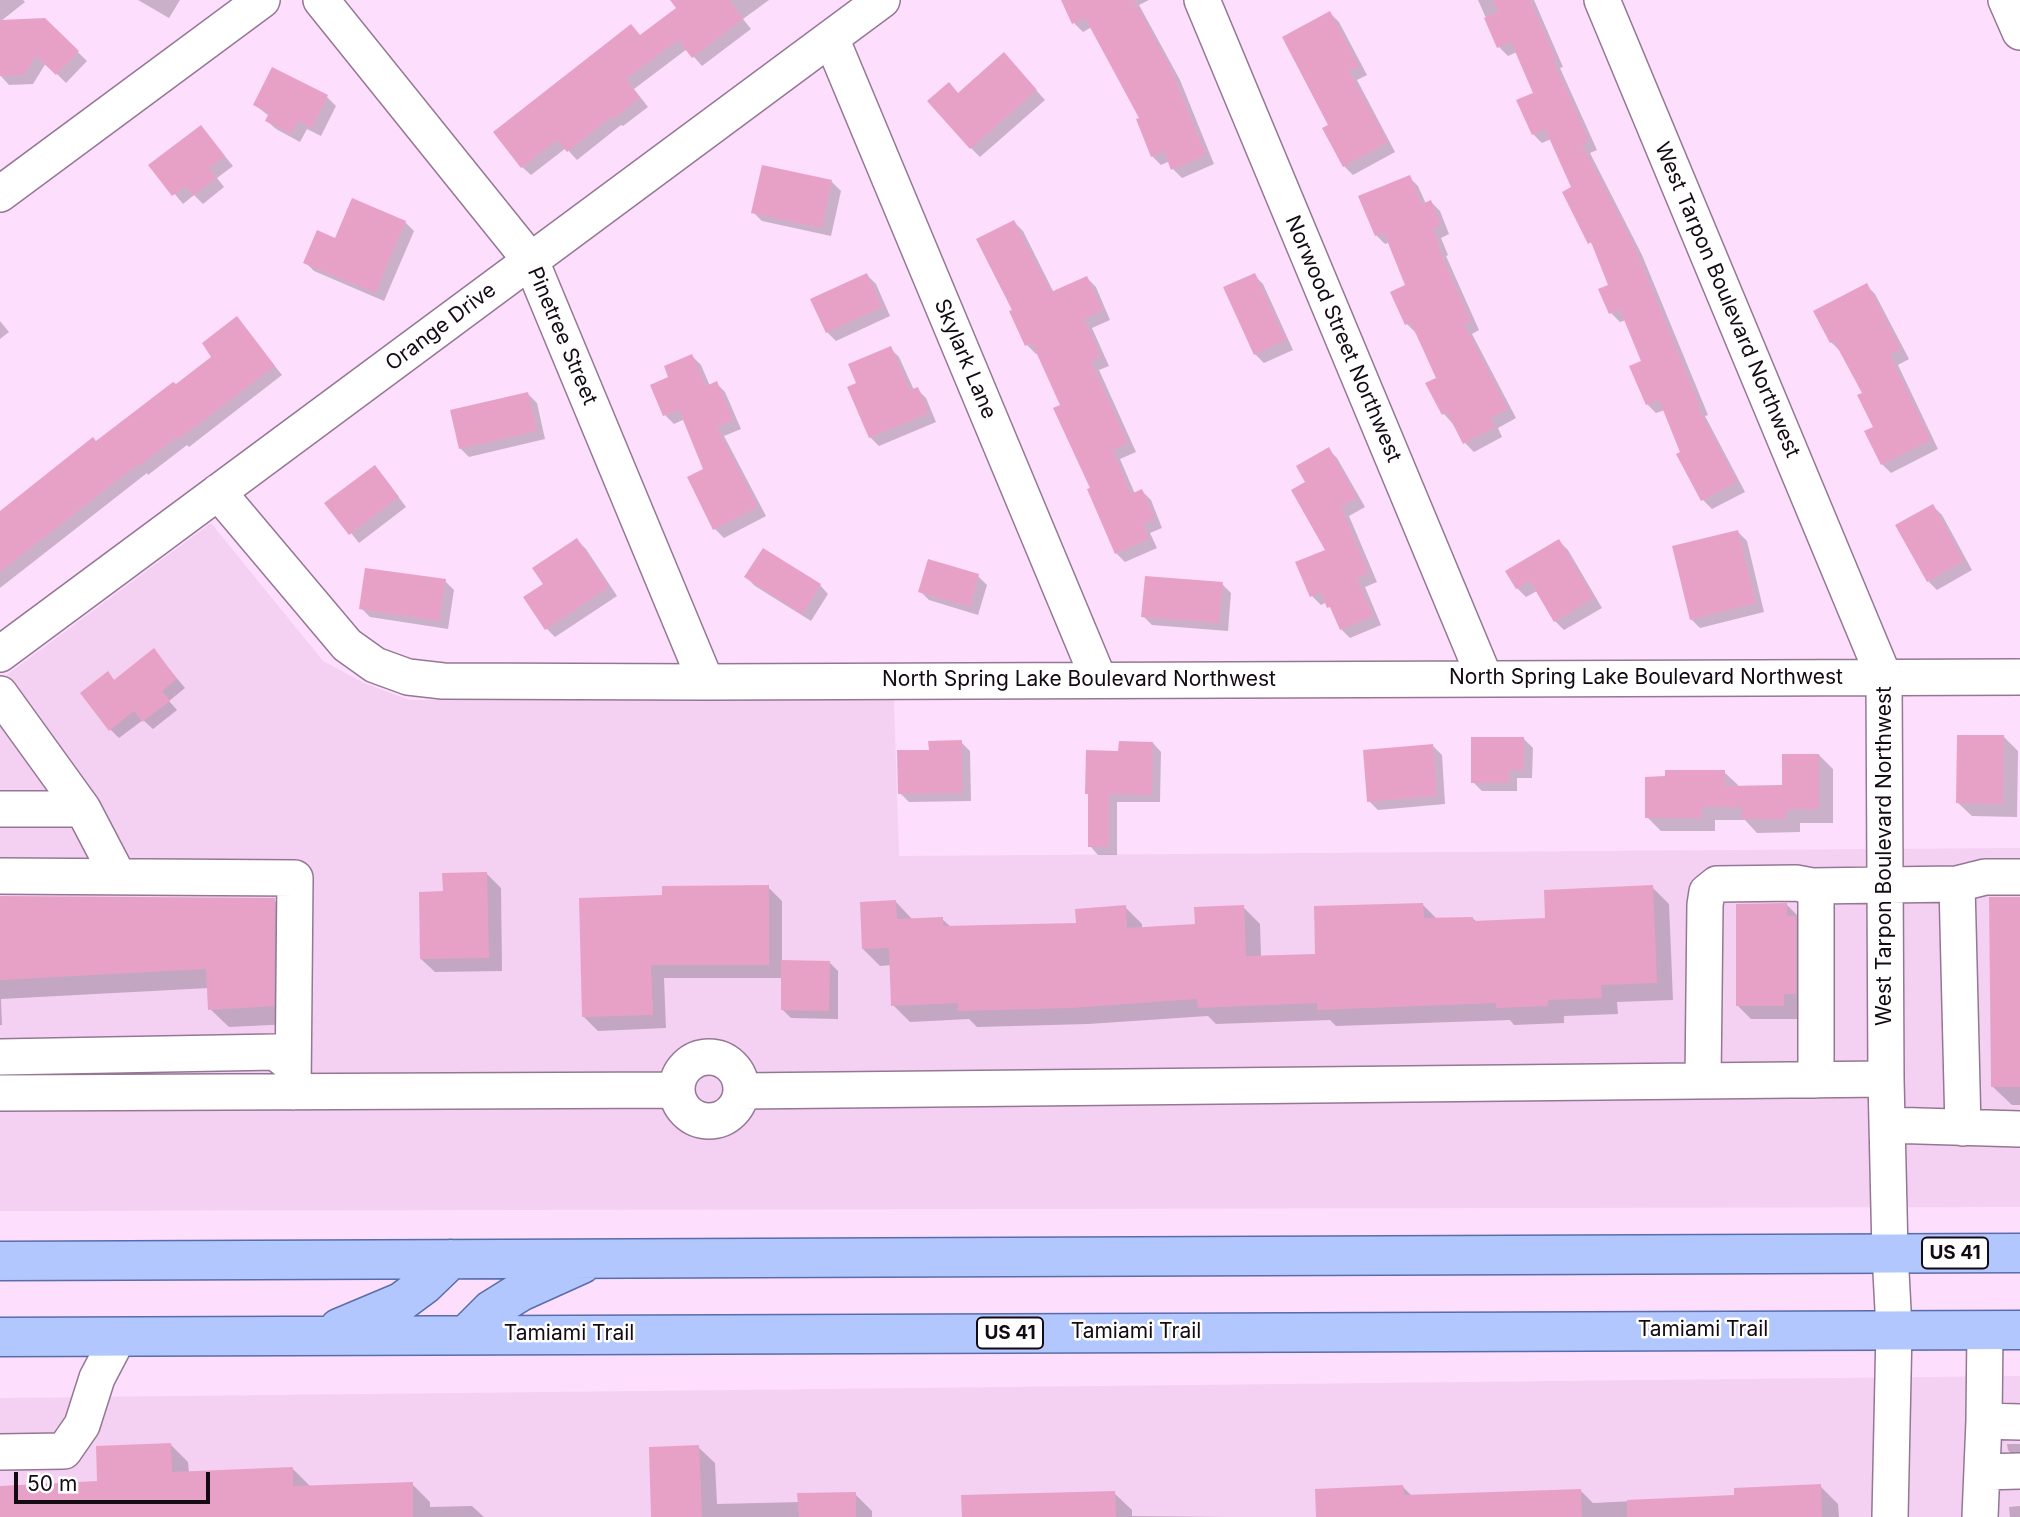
<!DOCTYPE html>
<html>
<head>
<meta charset="utf-8">
<style>
  body { margin:0 }
  #map { position:relative; width:2020px; height:1517px; overflow:hidden; background:#fddefc; font-family:Inter,sans-serif }
  canvas { display:block }
  .scale { position:absolute; left:14px; top:1472px; width:196px; height:32px; box-sizing:border-box; border:4px solid #140a14; border-top:0; padding-left:9px; font-size:21px; line-height:24px; white-space:nowrap; color:#140a14; -webkit-text-stroke:5px #fff; paint-order:stroke }
</style>
</head>
<body>
<div id="map">
<canvas width="2020" height="1517"></canvas>
<div class="scale">50 m</div>
</div>
<script>
const g = document.querySelector('canvas').getContext('2d');
g.lineJoin = 'round';
function fillPath(path, color) { g.fillStyle = color; g.fill(path, 'evenodd'); }
const shape = rows => new Path2D(rows.map(r => 'M' + r).join(''));
function stroke(path, color, width, dash) { g.strokeStyle = color; g.lineWidth = width; g.lineCap = dash ? 'butt' : 'round'; g.setLineDash(dash || []); g.stroke(path); }
function label(font, color, halo, rows, align = 'center') {
  g.font = font + ' Inter,sans-serif'; g.lineWidth = 5; g.setLineDash([]); g.textBaseline = 'middle'; g.strokeStyle = halo; g.fillStyle = color; for (const [text, x, y, turn = 0] of rows) {
    g.save(); g.translate(x, y); g.rotate((+turn || 0) * Math.PI / 180); g.textAlign = isNaN(turn) ? turn : align; if (halo) g.strokeText(text, 0, 0); g.fillText(text, 0, 0); g.restore();
  }
}
fillPath(shape([
  [211,523,323,661,364,683,409,700,894,700,899,856,2020,848,2020,1207,0,1211,0,680],
  [2020,1376,2020,1517,0,1517,0,1398]
]), '#f4d0f3');
fillPath(shape([
  [0,0,23,0,25,2,1,21,45,20,87,61,66,83,46,63,33,84,9,85,0,75],
  [138,0,180,0,169,18],
  [674,0,769,0,743,19,751,29,702,66,687,49,634,89,648,107,623,126,621,125,577,160,566,148,531,175,522,167,641,37,678,8],
  [1063,0,1149,0,1139,5,1180,80,1214,164,1182,178,1173,169,1170,161,1161,165,1152,156,1141,118,1092,27,1083,32,1074,23],
  [1478,0,1534,0,1563,67,1560,68,1597,150,1590,153,1642,255,1708,415,1705,416,1745,492,1712,509,1703,500,1678,455,1682,452,1665,410,1656,413,1647,404,1644,361,1626,320,1620,322,1611,313,1601,290,1611,286,1595,247,1590,242,1573,188,1551,139,1542,143,1533,134,1536,94,1517,52,1508,56,1499,47],
  [1330,13,1339,22,1367,75,1357,80,1395,152,1353,175,1344,166,1330,126],
  [1013,64,1045,100,980,157,971,148,959,95],
  [272,70,327,97,336,106,321,136,307,129,300,142,276,129,267,121,269,116,255,105],
  [201,127,233,166,217,178,224,187,203,204,194,195,183,204,151,165],
  [1409,177,1418,186,1426,204,1431,202,1440,211,1449,234,1441,238,1448,255,1446,256,1479,330,1472,334,1516,418,1498,428,1502,437,1474,452,1465,443,1452,423,1444,414,1438,378,1418,333,1416,333,1407,324,1392,293,1408,286,1390,242,1385,244,1376,235],
  [832,182,841,191,831,236,762,221,753,212],
  [405,222,414,231,384,301,314,271,305,262,336,241],
  [1014,222,1023,231,1054,293,1087,278,1096,287,1110,320,1092,328,1109,366,1099,370,1136,452,1120,459,1135,494,1142,491,1151,500,1162,528,1150,533,1157,548,1125,562,1116,553,1063,406,1039,353,1036,354,1027,345,1012,312,1015,310],
  [867,275,876,284,890,316,836,341,827,332],
  [1254,275,1263,284,1293,350,1264,363,1255,354],
  [1866,285,1875,294,1909,359,1898,365,1938,449,1891,473,1882,464,1875,428,1864,394,1840,351,1831,342],
  [237,319,282,375,189,447,187,445,148,475,147,473,0,588,0,513,176,387,214,357],
  [0,321,9,332,0,339],
  [890,348,899,357,914,390,917,389,926,398,936,422,879,446,870,437],
  [692,356,701,365,710,386,716,383,725,392,741,429,724,436,766,516,724,538,715,529,705,470,685,419,674,424,665,415,671,378],
  [528,394,537,403,545,439,469,457,460,448],
  [1328,449,1337,458,1365,507,1349,516,1377,582,1365,587,1381,625,1350,638,1341,629,1334,612,1327,602,1321,605,1312,596,1327,550,1307,483],
  [383,476,406,507,359,543,327,503],
  [1933,506,1942,515,1972,570,1937,590,1928,581],
  [1738,532,1747,541,1764,612,1700,628,1691,619],
  [577,540,586,549,617,596,555,637,546,628,545,585],
  [1559,541,1568,550,1602,608,1564,630,1555,621,1537,591,1526,597,1517,588,1508,572],
  [978,576,987,585,978,615,929,600,920,591],
  [746,577,820,585,828,594,811,621,755,586],
  [445,581,454,590,448,629,370,617,361,608],
  [1222,584,1231,593,1228,631,1152,625,1143,616],
  [154,651,185,688,169,701,177,710,153,729,143,720,119,738,110,729,115,681],
  [2004,737,2018,751,2017,817,1972,816,1958,803],
  [1524,739,1533,748,1532,778,1517,778,1517,791,1482,791,1473,782],
  [961,742,970,751,971,801,909,802,900,793,930,752],
  [1153,743,1161,752,1160,802,1117,802,1117,855,1098,855,1090,846,1120,752],
  [1433,746,1442,755,1445,804,1378,810,1369,801],
  [1819,755,1833,769,1833,823,1800,823,1800,832,1757,833,1745,820,1715,820,1715,831,1661,831,1647,817,1724,772,1738,785,1738,788,1784,787],
  [487,874,501,888,502,971,435,972,421,959,444,893],
  [768,887,782,901,782,962,829,962,838,971,838,1019,791,1018,782,1009,783,978,664,978,666,1028,598,1031,584,1017,664,897],
  [1652,887,1669,904,1673,1000,1617,1002,1618,1014,1564,1016,1564,1023,1514,1025,1510,1020,1336,1026,1330,1020,1216,1024,1208,1016,1088,1024,977,1027,969,1019,910,1022,893,1005,891,965,880,966,863,949,896,902,912,919,942,919,951,927,1078,924,1125,907,1142,924,1142,929,1196,925,1243,907,1260,924,1261,957,1317,955,1422,904,1437,919,1472,918,1477,922,1547,919],
  [0,898,274,900,293,918,292,1024,229,1027,210,1009,209,988,1,999,2,1025,0,1025],
  [2020,899,2020,1105,2012,1105,1993,1087],
  [1787,905,1801,919,1809,1007,1797,1007,1797,1019,1751,1019,1737,1005],
  [170,1444,188,1462,189,1473,292,1468,311,1487,412,1484,430,1502,430,1507,472,1506,484,1517,0,1517,0,1488,99,1483],
  [2007,1444,2020,1444,2020,1459,2017,1460,2008,1450],
  [698,1447,715,1463,717,1504,800,1502,855,1494,872,1511,872,1517,653,1517],
  [1820,1486,1838,1504,1839,1517,1317,1517,1403,1487,1412,1496,1581,1491,1593,1503,1736,1496],
  [1114,1493,1132,1510,1132,1516,1227,1517,963,1517],
  [2020,1506,2020,1517,2010,1517,2009,1507]
]), '#0003');
fillPath(shape([
  [670,0,729,0,743,19,692,58,678,40,626,79,640,98,613,119,611,117,567,152,557,140,521,168,493,132,631,24,640,35,676,8],
  [1061,0,1134,0,1171,69,1206,155,1171,170,1164,151,1151,157,1136,119,1139,118,1085,18,1072,24],
  [1493,0,1530,0,1556,58,1553,59,1589,141,1582,144,1634,245,1700,406,1698,407,1737,482,1701,501,1676,454,1680,452,1659,400,1646,405,1629,366,1641,361,1620,310,1609,314,1598,289,1608,285,1591,242,1588,244,1562,192,1571,187,1545,129,1532,135,1516,100,1533,93,1511,42,1497,48,1484,18,1498,12],
  [1330,11,1359,66,1349,71,1388,142,1343,167,1322,128,1328,125,1282,37],
  [45,18,79,51,56,75,36,56,24,75,0,76,0,20],
  [1004,52,1037,90,970,149,927,101,949,82,958,93],
  [272,67,328,95,312,128,298,121,291,134,265,121,269,113,253,105],
  [201,125,225,156,209,168,216,178,193,196,186,186,172,196,148,165],
  [762,165,832,180,822,228,751,213],
  [1410,175,1422,204,1431,200,1441,225,1433,228,1440,246,1438,247,1471,321,1464,324,1508,409,1490,418,1495,427,1463,444,1447,412,1442,415,1425,383,1436,378,1411,323,1405,325,1390,292,1405,285,1384,233,1375,236,1358,196],
  [352,198,406,221,375,293,303,263,317,230,335,238],
  [1014,220,1051,292,1087,276,1103,310,1084,319,1101,356,1091,361,1128,443,1113,450,1131,494,1142,489,1155,518,1143,524,1149,539,1115,554,1087,489,1090,488,1053,408,1060,405,1032,343,1025,346,1009,311,1012,310,976,239],
  [867,273,882,307,826,333,810,299],
  [1255,273,1286,340,1254,355,1223,287],
  [1867,283,1901,349,1890,355,1931,440,1881,465,1864,431,1873,427,1857,395,1862,393,1834,341,1830,343,1813,311],
  [237,316,275,366,179,439,177,437,138,467,137,465,0,572,0,511,93,437,96,441,173,382,176,384,211,357,202,343],
  [891,346,910,390,918,387,929,413,869,438,847,387,856,383,848,364],
  [692,354,706,386,717,381,733,420,717,427,758,507,713,530,687,477,703,469,679,410,663,416,650,385,668,377,664,366],
  [528,392,537,431,459,449,450,410],
  [1329,447,1357,498,1341,507,1369,573,1357,578,1373,616,1340,630,1330,607,1327,608,1321,592,1310,597,1295,562,1325,550,1291,490,1305,482,1296,466],
  [375,465,399,497,349,535,324,503],
  [1933,504,1964,561,1927,582,1895,525],
  [1738,530,1756,603,1690,620,1672,546],
  [577,538,609,587,545,630,523,597,543,584,532,568],
  [1559,539,1594,598,1554,622,1530,581,1516,589,1505,571],
  [763,548,821,584,802,614,744,577],
  [928,559,979,574,970,607,918,592],
  [365,568,446,579,439,621,359,609],
  [1145,576,1223,582,1219,623,1141,617],
  [154,648,177,679,162,691,170,701,142,722,134,711,109,731,80,693,108,671,114,680],
  [1957,735,2004,735,2003,804,1956,803],
  [1471,737,1524,737,1524,770,1509,770,1509,783,1471,783],
  [962,740,962,793,898,794,897,750,929,750,928,741],
  [1119,741,1153,742,1152,795,1109,794,1109,847,1088,847,1088,794,1085,794,1086,750,1118,751],
  [1433,744,1437,796,1367,802,1363,750],
  [1782,754,1819,754,1819,809,1786,810,1786,819,1742,819,1742,807,1702,807,1702,818,1645,818,1645,777,1665,776,1665,770,1725,770,1725,786,1782,785],
  [487,872,489,958,420,959,419,892,443,891,442,873],
  [769,885,769,965,651,965,653,1015,582,1017,579,898,662,895,662,886],
  [1653,885,1657,983,1601,985,1602,998,1548,1000,1548,1006,1496,1008,1496,1003,1317,1010,1317,1003,1198,1008,1197,999,1071,1008,958,1011,958,1003,891,1006,889,948,862,949,860,902,896,900,897,919,943,917,943,926,1076,923,1075,909,1126,905,1127,928,1195,924,1194,907,1244,905,1246,956,1315,954,1314,906,1423,903,1424,918,1473,917,1473,921,1545,918,1544,890],
  [0,896,275,898,274,1006,208,1010,206,969,0,980],
  [1989,897,2020,897,2020,1087,1991,1087],
  [1787,903,1787,916,1796,916,1796,994,1784,994,1784,1006,1736,1006,1736,904],
  [781,960,830,961,829,1011,781,1010],
  [171,1443,172,1472,293,1467,293,1486,413,1482,413,1517,0,1517,0,1486,97,1481,96,1446],
  [699,1445,702,1517,651,1517,649,1447],
  [1821,1484,1822,1517,1627,1517,1627,1500,1734,1495,1734,1488],
  [1403,1485,1404,1495,1581,1489,1582,1517,1316,1517,1315,1489],
  [1115,1491,1116,1517,962,1517,961,1495],
  [856,1492,856,1517,799,1517,797,1493]
]), '#e8a1c6');
const minor = shape([
  [321,0,531,261,706,682],
  [1202,0,1485,679],
  [1602,0,1884,677,1886,1079,1890,1253,1894,1329,1890,1517],
  [2006,0,2020,32],
  [831,38,1099,680],
  [0,194,262,0],
  [218,492,347,645,375,665,408,677,443,681,706,682,2020,677],
  [0,654,882,0],
  [0,694,83,809,0,809],
  [83,809,118,876],
  [0,876,295,878,293,1092],
  [1957,884,1963,1128],
  [1812,886,1957,884,1985,877,2020,877],
  '677 1089a32 32 0 1 1 64 0a32 32 0 1 1-64 0Z',
  [0,1057,275,1052,293,1066],
  [1703,1081,1705,905,1707,892,1717,884,1796,883,1812,886,1816,900,1816,1080],
  [742,1091,1886,1079],
  [0,1093,676,1090],
  [1887,1125,2020,1129],
  [1984,1421,2020,1422],
  [0,1452,64,1451,82,1425,97,1378,119,1336],
  [1982,1472,2020,1471],
  [1980,1517,1984,1421,1985,1330]
]);
const major = shape([
  [0,1261,2020,1253],
  [339,1328,401,1302,424,1285,451,1259],
  [466,1335,491,1310,520,1292,582,1264],
  [0,1337,2020,1330]
]);
stroke(minor, '#947893', 38);
stroke(major, '#596cab', 41);
stroke(minor, '#fff', 35);
stroke(major, '#b2c7fd', 38);
for (const [x, y, w] of [
  [1955,1253,66],
  [1010,1333,66]
]) { const box = new Path2D(); box.roundRect(x - w / 2, y - 15.5, w, 31, 5); g.fillStyle = '#fff'; g.fill(box); stroke(box, '#140a14', 2); }
label('bold 19px', '#140a14', null, [
  ["US 41",1955,1253],
  ["US 41",1010,1333]
]);
label('21px', '#140a14', '#fff', [
  ["West Tarpon Boulevard Northwest",1727,300,67],
  ["Orange Drive",441,327,-37],
  ["Pinetree Street",562,336,67],
  ["Norwood Street Northwest",1343,339,67],
  ["Skylark Lane",965,359,67],
  ["North Spring Lake Boulevard Northwest",1646,678],
  ["North Spring Lake Boulevard Northwest",1079,680],
  ["West Tarpon Boulevard Northwest",1885,856,-90],
  ["Tamiami Trail",1703,1330],
  ["Tamiami Trail",1136,1332],
  ["Tamiami Trail",569,1334]
]);
</script>
</body>
</html>
